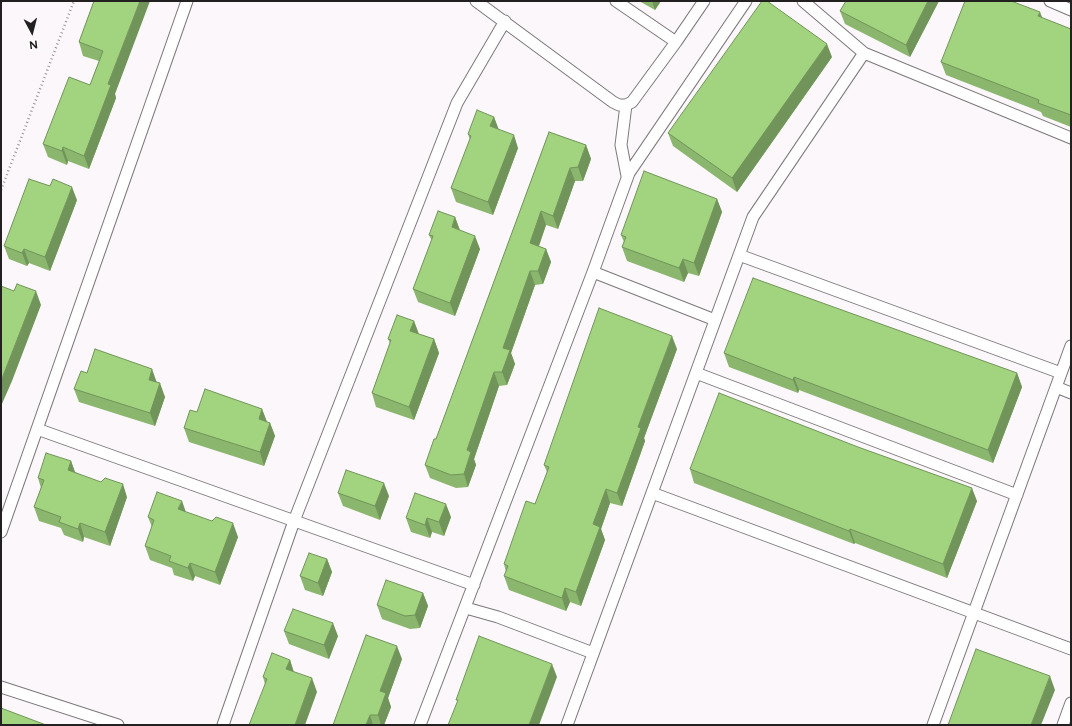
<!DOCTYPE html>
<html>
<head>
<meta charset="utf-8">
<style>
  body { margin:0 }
  #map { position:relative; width:1072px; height:726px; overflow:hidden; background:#fbf7fa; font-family:Figtree,sans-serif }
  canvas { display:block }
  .frame { position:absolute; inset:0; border:2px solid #222021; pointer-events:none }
  .north { position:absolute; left:12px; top:12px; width:40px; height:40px; -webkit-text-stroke:3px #fff; paint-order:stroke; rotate:173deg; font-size:11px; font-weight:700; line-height:16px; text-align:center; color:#222021 }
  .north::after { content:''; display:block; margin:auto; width:14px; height:18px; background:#222021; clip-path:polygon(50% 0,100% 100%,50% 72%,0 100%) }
</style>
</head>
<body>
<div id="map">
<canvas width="1072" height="726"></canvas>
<div class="frame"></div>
<div class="north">N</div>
</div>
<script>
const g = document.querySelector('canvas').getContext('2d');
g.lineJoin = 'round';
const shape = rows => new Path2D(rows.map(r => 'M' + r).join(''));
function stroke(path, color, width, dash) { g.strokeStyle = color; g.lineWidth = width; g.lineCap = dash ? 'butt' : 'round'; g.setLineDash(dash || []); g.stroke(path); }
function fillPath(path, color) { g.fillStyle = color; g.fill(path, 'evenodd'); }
const lane = shape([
  [476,1,613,102,619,105,626,105,632,102,676,42,704,1],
  [616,1,676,42],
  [803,1,864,53,1071,138],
  [1050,1,1071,10],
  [626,105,621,145,627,176],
  [739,255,1061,373],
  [593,272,715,320],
  [696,373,1017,495],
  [1056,387,1071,393],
  [37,429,474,585],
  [652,493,1071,649],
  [1,532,187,1],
  [466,608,498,617,593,653],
  [1,687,118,725],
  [223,725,294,521,457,103,505,21],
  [420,725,593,272,629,173,746,1],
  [567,725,753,217,864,53],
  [933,725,1071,346],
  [1063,725,1071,703]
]);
stroke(lane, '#7d797b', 13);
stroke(shape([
  [1,190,74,1]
]), '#979496', 2.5, [1, 3]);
stroke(lane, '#fff', 11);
fillPath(shape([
  [94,1,115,94,116,98,89,169,68,161,67,165,48,157,43,144,90,85,99,61,83,56,79,42],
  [639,1,661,1,655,10],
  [846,1,939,1,910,57,845,24,840,11],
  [1042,18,1071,29,1071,127,1043,116,1041,112,946,75,941,62],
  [832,57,737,192,673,146,668,133],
  [494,117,498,129,518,148,493,215,456,202,451,188,470,140,468,134],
  [549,132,586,145,591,159,583,181,575,181,558,229,546,225,539,246,546,249,551,262,543,284,535,285,511,353,515,364,507,385,499,386,474,459,476,465,468,487,456,488,430,478,425,465,436,439],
  [717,199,722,212,699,276,688,273,684,282,627,261,622,247,624,242,621,235],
  [77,200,50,271,29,263,27,266,9,259,4,246],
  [455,217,460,230,480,249,455,316,418,302,413,289,432,241,429,235],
  [414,321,419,334,434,339,439,353,414,420,376,407,372,393,390,343,388,339],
  [677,349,644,438,645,441,622,506,610,503,601,529,605,540,581,606,570,602,566,611,509,590,504,576,506,572,504,564,535,504,547,472,544,465],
  [724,353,1017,373,1022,387,993,463,799,390,798,393,729,367],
  [87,373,157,382,165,397,155,426,79,402,74,389],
  [262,409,267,422,270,423,275,436,264,466,189,442,184,428,197,412],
  [71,461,75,472,127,497,110,546,84,537,83,542,64,535,61,528,39,521,34,507,41,488,38,478],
  [690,469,977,501,947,578,855,543,854,544,694,483],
  [338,493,389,496,380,520,343,506],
  [185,512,238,537,220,585,195,576,193,581,174,575,172,568,150,560,145,546,152,527,148,517],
  [451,517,444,536,432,532,430,538,411,532,406,518],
  [327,559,332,572,323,596,305,590,300,576],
  [423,593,428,606,420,628,410,629,382,619,377,605],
  [284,631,338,636,329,659,289,644],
  [402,659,388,698,391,707,384,725,333,725],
  [290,660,294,672,317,692,265,684,263,677]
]), '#8bb66e');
fillPath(shape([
  [140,1,150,1,115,94,116,98,89,169,84,156,108,84],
  [652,1,661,1,655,10],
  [928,1,939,1,910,57,906,45],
  [1040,12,1045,25,1038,16],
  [827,44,832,57,737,192,732,178],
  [494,117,499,130,490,126],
  [514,135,518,148,493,215,488,202],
  [586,145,591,159,583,181,578,167],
  [63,147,68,161,67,165,62,151],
  [570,168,575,181,558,229,553,216],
  [72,187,77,200,50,271,45,257],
  [717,199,722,212,699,276,694,263],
  [541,211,546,225,535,257,530,243],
  [455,217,460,231,452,227],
  [475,236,480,249,455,316,450,303],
  [24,249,29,263,27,266,22,253],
  [546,249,551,262,543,284,538,271],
  [683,259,688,273,684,282,679,268],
  [530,271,535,285,511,353,515,364,507,385,502,372,503,348],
  [36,291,41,305,12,381,1,406,1,381],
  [414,321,419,335,410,331],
  [672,336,677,349,644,438,645,441,622,506,617,493,638,427],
  [434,339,439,353,414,420,409,407],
  [152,369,157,383,149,380],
  [494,372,499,386,474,459,476,465,468,487,464,474,467,450],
  [1017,373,1022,387,993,463,988,450],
  [794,377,799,390,798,393,793,380],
  [160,383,165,397,155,426,150,413],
  [262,409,267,422,259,419],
  [270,423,275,436,264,466,260,452],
  [71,461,76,475,68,470],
  [384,483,389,496,380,520,375,506],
  [123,484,127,497,110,546,105,532],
  [972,488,977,501,947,578,943,564],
  [606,489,610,503,601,529,605,540,581,606,576,592,593,524],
  [182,501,187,515,178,509],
  [446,504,451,517,444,536,439,522],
  [427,518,432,532,430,538,425,525],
  [80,523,84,537,83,542,78,529],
  [233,523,238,537,220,585,215,572],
  [850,529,855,543,854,544,849,531],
  [327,559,332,572,323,596,318,583],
  [190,563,195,576,193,581,188,568],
  [565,588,570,602,566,611,562,598],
  [423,593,428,606,420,628,415,615],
  [333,623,338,636,329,659,324,645],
  [397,646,402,659,388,698,391,707,384,725,381,725,378,715,380,691],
  [290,660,294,673,286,669],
  [552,664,557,677,539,725,529,725],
  [1050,676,1055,690,1041,725,1031,725],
  [312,678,317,692,305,725,295,725],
  [370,715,373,725,366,725]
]), '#71945a');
const building = shape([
  [94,1,140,1,108,84,111,85,84,156,63,147,62,151,43,144,69,77,90,85,103,51,79,42,94,1],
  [762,1,767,1,827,44,732,178,668,133,762,1],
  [846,1,928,1,906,45,840,11,846,1],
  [965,1,1011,1,1040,12,1038,16,1071,29,1071,115,1038,103,1039,100,941,62,965,1],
  [477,110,494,117,490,126,514,135,488,202,451,188,471,136,468,134,477,110],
  [549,132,586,145,578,167,570,168,553,216,541,211,530,243,546,249,538,271,530,271,503,348,510,350,502,372,494,372,467,450,471,452,464,474,451,475,425,465,434,439,436,439,549,132],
  [644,171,717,199,694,263,683,259,679,268,622,247,626,237,621,235,644,171],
  [29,179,50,186,53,179,72,187,45,257,24,249,22,253,4,246,29,179],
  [438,211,455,217,452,227,475,236,450,303,413,289,433,236,429,235,438,211],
  [753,278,1017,373,988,450,794,377,793,380,724,353,753,278],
  [17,284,36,291,1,381,1,286,14,291,17,284],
  [599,308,672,336,638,427,641,428,617,493,606,489,593,524,600,527,576,592,565,588,562,598,504,576,508,566,504,564,526,501,535,504,549,467,544,465,599,308],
  [397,315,414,321,410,331,434,339,409,407,372,393,391,340,388,339,397,315],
  [95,349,152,369,149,380,160,383,150,413,74,389,81,371,87,373,95,349],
  [205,389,262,409,259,419,270,423,260,452,184,428,190,410,197,412,205,389],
  [719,393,858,447,972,488,943,564,850,529,849,531,690,469,719,393],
  [46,453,71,461,68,470,101,482,105,478,123,484,105,532,80,523,78,529,59,522,61,517,34,507,44,480,38,478,46,453],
  [346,470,384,483,375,506,338,493,346,470],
  [157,492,182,501,178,509,212,521,216,517,233,523,215,572,190,563,188,568,169,561,171,556,145,546,154,520,148,517,157,492],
  [415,493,446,504,439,522,427,518,425,525,406,518,415,493],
  [309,553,327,559,318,583,300,576,309,553],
  [386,580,423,593,415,615,405,616,377,605,386,580],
  [293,609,333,623,324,645,284,631,293,609],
  [366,635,397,646,380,691,386,693,378,715,370,715,366,725,333,725,366,635],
  [479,636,552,664,529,725,448,725,458,700,456,700,479,636],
  [976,649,1050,676,1031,725,948,725,976,649],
  [272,653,290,660,286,669,312,678,295,725,249,725,267,679,263,677,272,653],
  [1,708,46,725,1,725,1,708]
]);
fillPath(building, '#a2d480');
stroke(building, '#71945a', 1);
</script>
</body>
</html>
